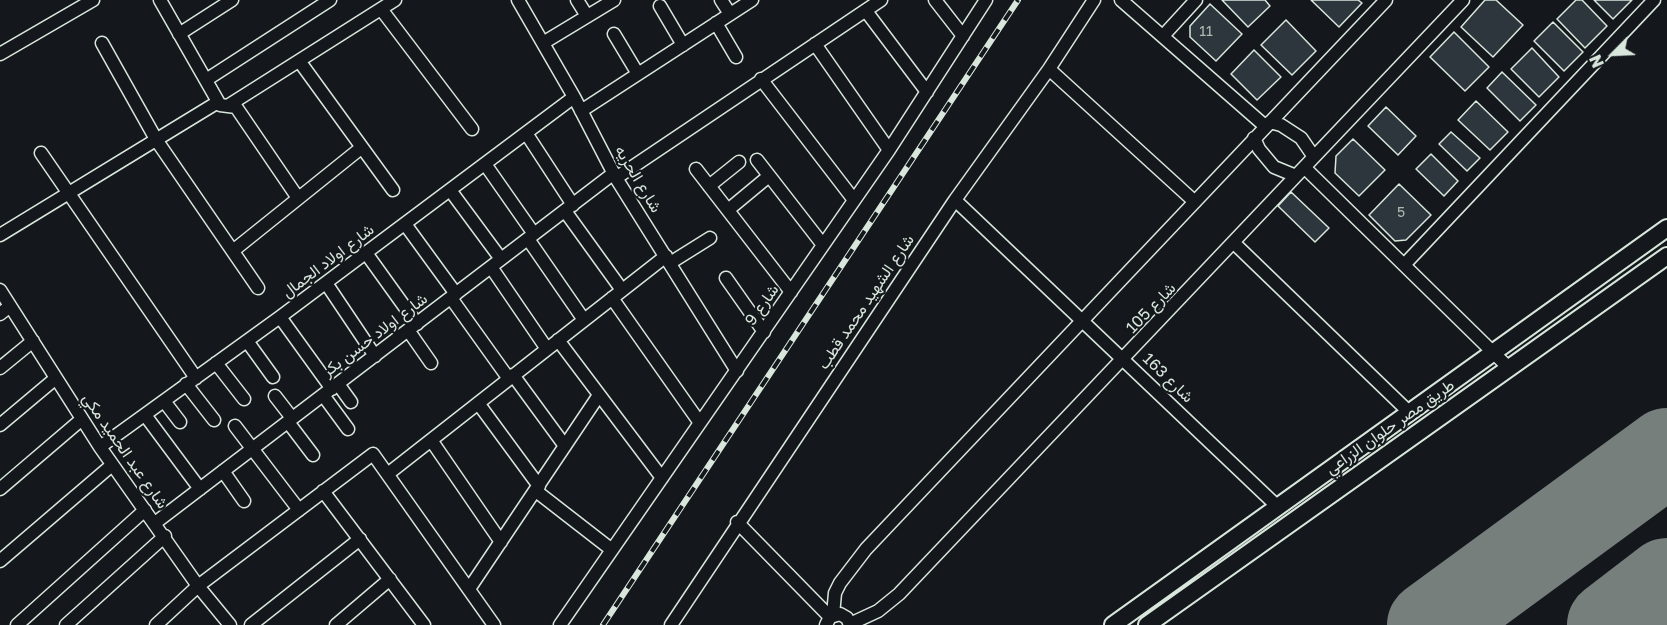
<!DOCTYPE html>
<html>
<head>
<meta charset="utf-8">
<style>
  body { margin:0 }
  #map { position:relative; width:1667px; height:625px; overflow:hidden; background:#14181c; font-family:"Golos Text",sans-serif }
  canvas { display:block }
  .north { position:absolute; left:1583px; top:24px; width:60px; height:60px; -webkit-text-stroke:4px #14181c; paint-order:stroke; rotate:246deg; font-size:16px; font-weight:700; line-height:24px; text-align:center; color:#d8e6dc }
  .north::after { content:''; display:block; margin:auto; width:21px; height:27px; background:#d8e6dc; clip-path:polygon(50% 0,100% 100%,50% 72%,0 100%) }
</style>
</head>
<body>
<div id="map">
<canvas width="1667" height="625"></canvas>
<div class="north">N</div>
</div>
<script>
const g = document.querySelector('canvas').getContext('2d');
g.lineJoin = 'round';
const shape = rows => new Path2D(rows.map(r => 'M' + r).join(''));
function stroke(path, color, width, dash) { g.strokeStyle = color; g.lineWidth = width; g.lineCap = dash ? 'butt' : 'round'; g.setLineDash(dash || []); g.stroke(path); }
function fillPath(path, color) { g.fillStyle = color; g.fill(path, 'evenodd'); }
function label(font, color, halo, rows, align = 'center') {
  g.font = font + ' "Golos Text",Vazirmatn,sans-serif'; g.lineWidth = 4.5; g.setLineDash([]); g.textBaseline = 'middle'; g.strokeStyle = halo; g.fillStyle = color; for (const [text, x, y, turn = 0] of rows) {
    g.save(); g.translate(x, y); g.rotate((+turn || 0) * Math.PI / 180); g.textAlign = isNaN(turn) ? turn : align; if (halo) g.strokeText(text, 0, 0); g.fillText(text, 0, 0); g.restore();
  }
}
stroke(shape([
  [1431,625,1667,452],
  [1611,625,1667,582]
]), '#767f7c', 88);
const building = shape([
  [1222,0,1265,0,1270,6,1248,27,1222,0],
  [1311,0,1358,0,1362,3,1339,27,1311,0],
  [1485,0,1496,0,1523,25,1493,57,1461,27,1485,0],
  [1576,0,1582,0,1607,26,1585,48,1557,19,1576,0],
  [1594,0,1632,0,1613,19,1594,0],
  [1210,4,1242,34,1216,61,1190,37,1190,26,1210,4],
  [1286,20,1316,51,1292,75,1261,45,1286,20],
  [1553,22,1583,52,1564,71,1534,41,1553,22],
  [1454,32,1489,67,1465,91,1430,57,1454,32],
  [1532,48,1559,77,1539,97,1511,69,1532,48],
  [1254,50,1281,77,1257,100,1231,74,1254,50],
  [1502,72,1536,105,1520,121,1487,88,1502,72],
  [1476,101,1508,132,1490,150,1458,120,1476,101],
  [1386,107,1416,136,1398,155,1368,126,1386,107],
  [1451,132,1480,158,1467,171,1439,144,1451,132],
  [1353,139,1385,170,1359,196,1335,173,1336,156,1353,139],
  [1431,154,1458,181,1444,196,1416,169,1431,154],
  [1399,184,1431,215,1406,240,1395,241,1369,215,1399,184],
  [1291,192,1329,228,1315,242,1278,206,1291,192]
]);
fillPath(building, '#2c363c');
stroke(building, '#d8e6dc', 1.5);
const street = shape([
  [160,0,220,105,236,107,298,198],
  [518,0,574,97,616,178,737,371],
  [577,0,587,16],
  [721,0,730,14],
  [935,0,963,36],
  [1121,0,1265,126],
  [660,6,683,45],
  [381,9,472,129],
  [866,11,927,92],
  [716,23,736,57],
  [179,34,232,0],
  [614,34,638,74],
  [1163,36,1196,0],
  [102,43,157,141,258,288],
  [543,43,614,0],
  [815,44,889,150],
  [0,54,93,0],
  [300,62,393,190],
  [1049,69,1195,202],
  [761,79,854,200],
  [206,80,330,0],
  [229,105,395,0],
  [581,111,752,0],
  [1270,122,1281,125,1301,138,1314,157],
  [526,133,573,205],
  [1254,138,1259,149,1274,167,1296,176],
  [41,153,196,378],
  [757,160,823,245],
  [485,164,534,234],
  [1305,168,1509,368],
  [696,169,791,292],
  [616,178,881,0],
  [709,186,739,162],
  [450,190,501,259],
  [955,200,1278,507],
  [728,210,769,176],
  [565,211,622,290],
  [405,224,456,294],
  [0,235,218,102],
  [528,239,584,320],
  [1235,244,1410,413],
  [234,250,361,148],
  [366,253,417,324],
  [670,263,710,238],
  [1404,265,1654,0],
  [491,267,547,349],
  [726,278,764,332],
  [326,283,375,356],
  [0,290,100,447,198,586,230,625],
  [451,298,509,379],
  [612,298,700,423],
  [0,314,10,306],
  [280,317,332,389],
  [408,330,431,363],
  [558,340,662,478],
  [247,341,273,377],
  [216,363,244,399],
  [0,368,33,341],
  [513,375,565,446],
  [186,384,214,420],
  [338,384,351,402],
  [323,395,348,429],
  [275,396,292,418],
  [164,401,180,422],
  [478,403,539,486],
  [145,415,200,489],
  [288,422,313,455],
  [0,425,56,378],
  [235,426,299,510],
  [431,440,501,542],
  [100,447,280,317,574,97],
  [223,471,244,501],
  [389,473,666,256],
  [0,489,82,419],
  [323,491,424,625],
  [536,491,612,550],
  [737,522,830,617],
  [155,523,614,173],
  [0,561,112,465],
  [469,589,599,395],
  [833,615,835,593,840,583,866,549,1386,0],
  [850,624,878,611,899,594,1463,0],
  [17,625,145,510],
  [66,625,165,536],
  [156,625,198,586,373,454,494,625],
  [251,625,360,539],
  [336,625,390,579],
  [560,625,889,150,986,0],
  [671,625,955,200,1049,69,1094,0],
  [826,625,830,617,840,614,847,618,850,625]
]);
const secondary = shape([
  [1113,625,1667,228],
  [1147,625,1667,256]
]);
stroke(street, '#d8e6dc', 15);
stroke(secondary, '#d8e6dc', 20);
stroke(street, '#14181c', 12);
stroke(secondary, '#14181c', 16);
const rail = shape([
  [603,625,1018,0]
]);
stroke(rail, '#d8e6dc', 6);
stroke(rail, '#14181c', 4, [11]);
label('14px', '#adbab4', null, [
  ["11",1206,32],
  ["5",1401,213]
]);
label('16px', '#d8e6dc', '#14181c', [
  ["شارع الحريه",638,179,59],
  ["شارع اولاد الجمال",328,261,-37],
  ["شارع الشهيد محمد قطب",866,302,-56],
  ["شارع 9",762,305,-55],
  ["شارع 105",1151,308,-46],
  ["شارع اولاد حسن بكر",375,335,-37],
  ["شارع 163",1168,378,44],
  ["طريق مصر حلوان الزراعي",1390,427,-35],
  ["شارع عبد الحميد مكي",125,451,55]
]);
</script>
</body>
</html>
